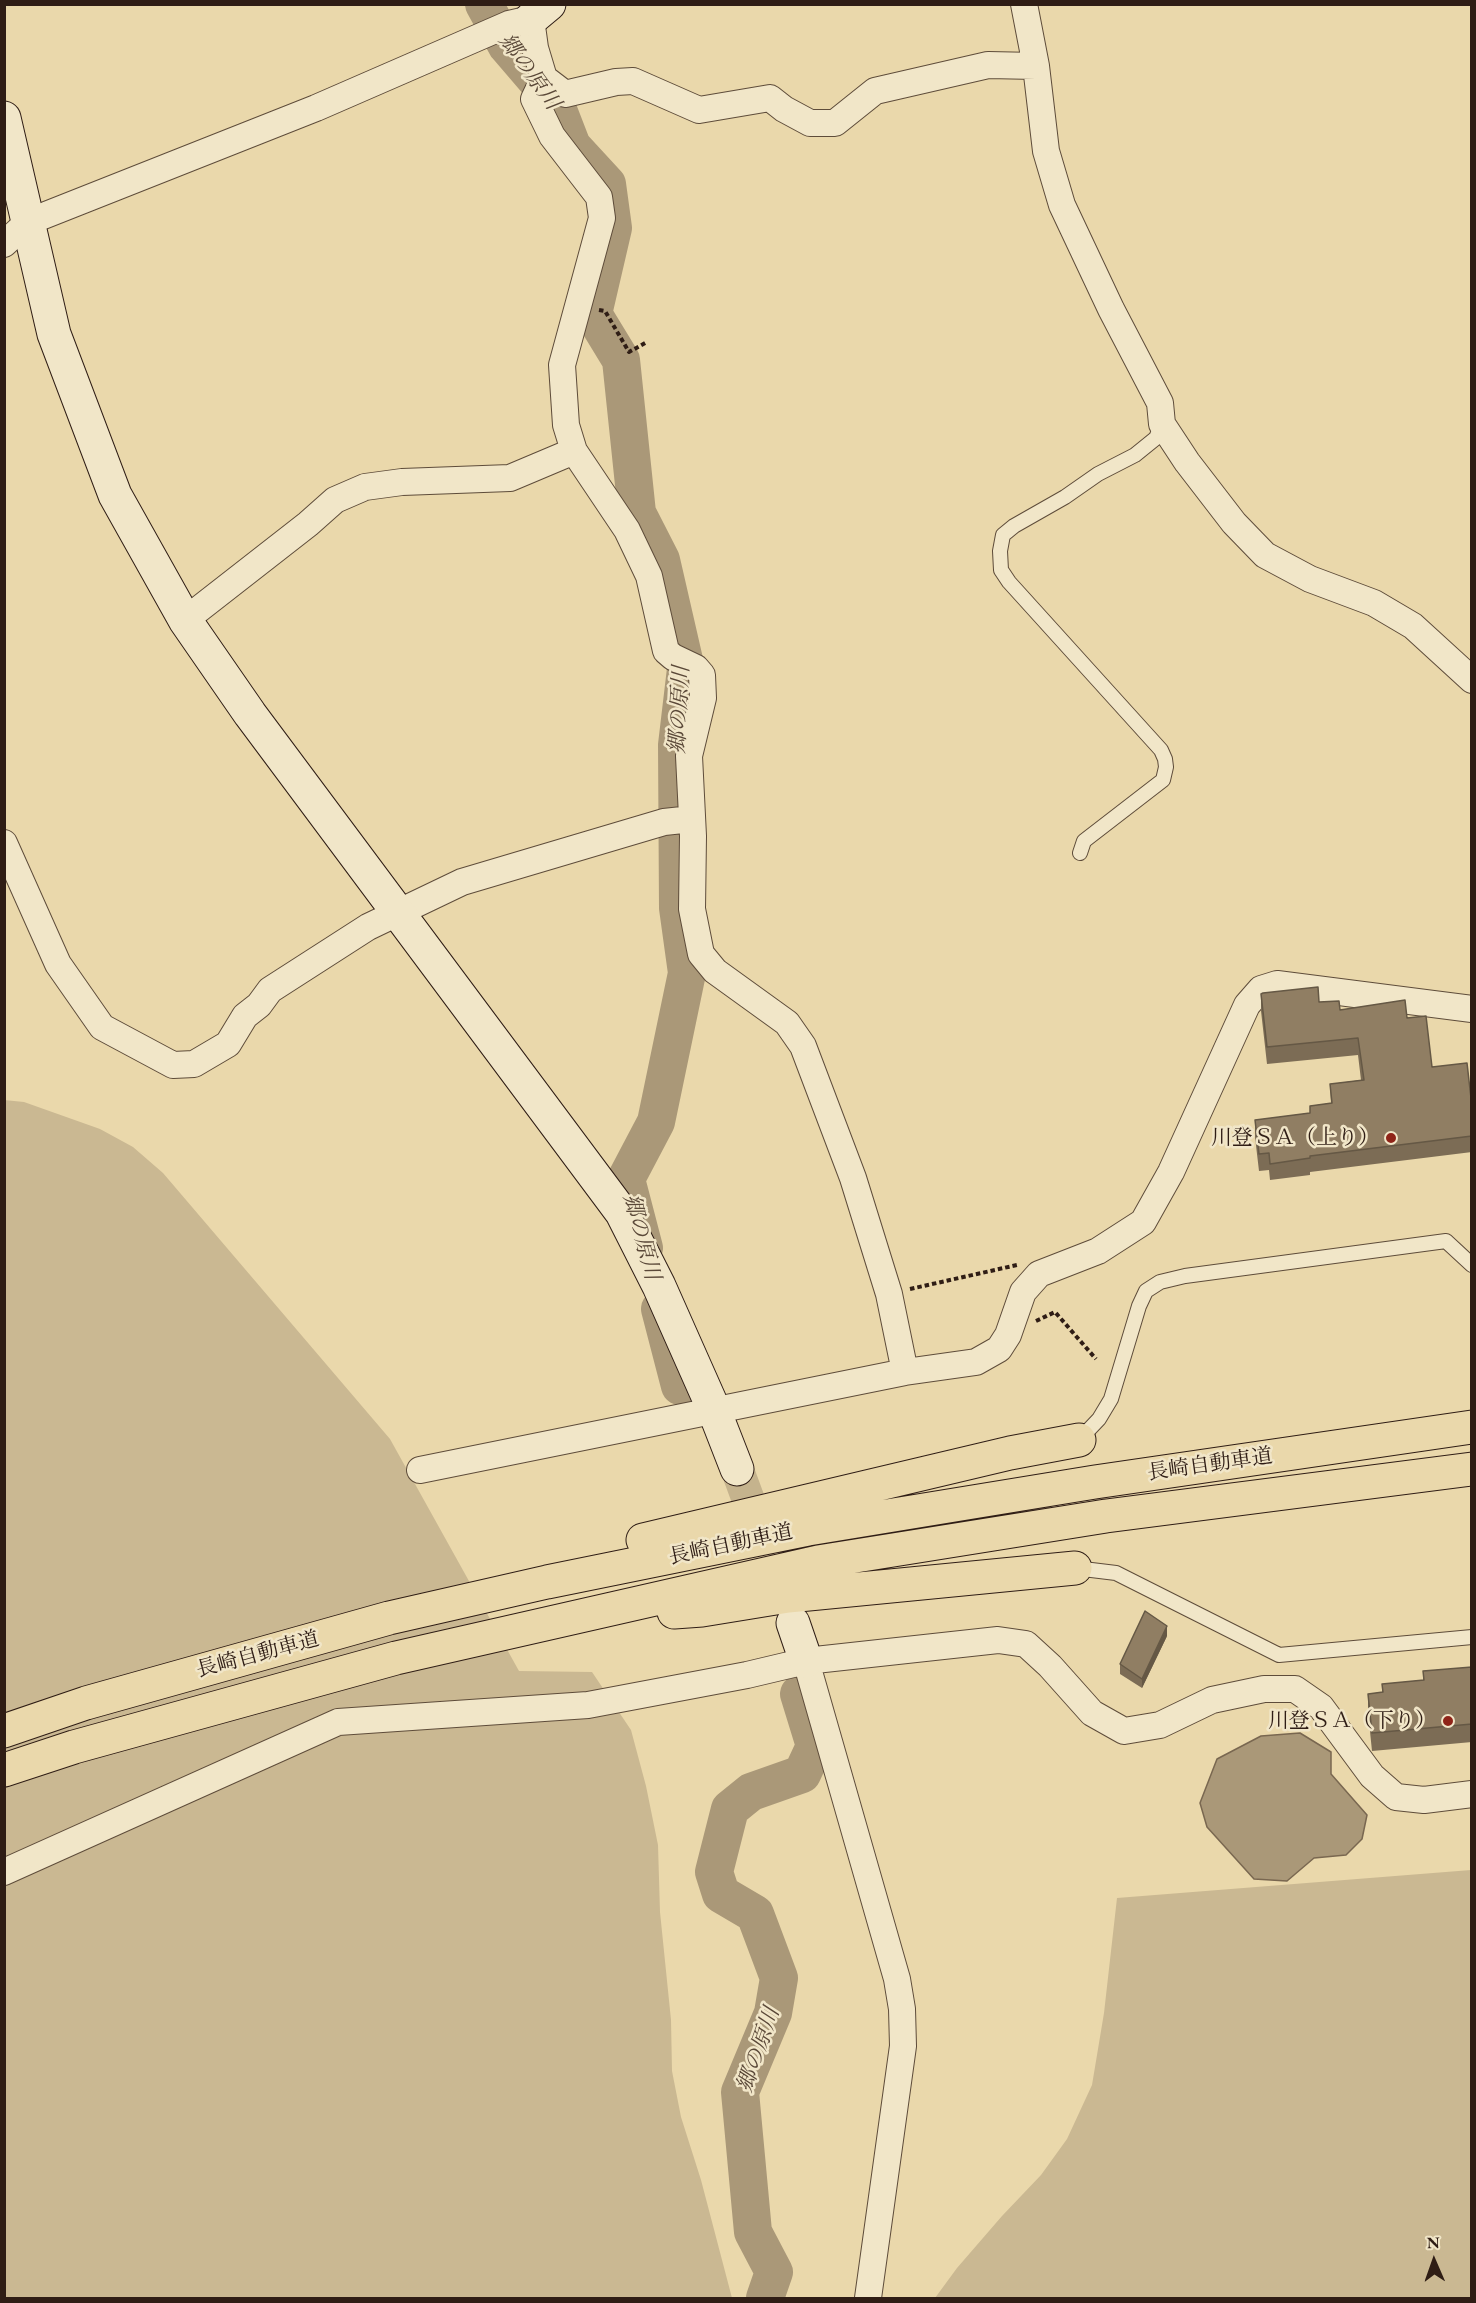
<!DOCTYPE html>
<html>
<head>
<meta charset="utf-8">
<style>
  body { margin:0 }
  #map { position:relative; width:1476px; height:2303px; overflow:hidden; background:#ead8ab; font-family:"EB Garamond",serif }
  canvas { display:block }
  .frame { position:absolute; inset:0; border:6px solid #2f1d15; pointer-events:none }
  .north { position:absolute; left:1404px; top:2231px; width:60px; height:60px; -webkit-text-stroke:4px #f1e6c8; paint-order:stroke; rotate:358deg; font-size:16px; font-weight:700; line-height:24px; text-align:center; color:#2f1d15 }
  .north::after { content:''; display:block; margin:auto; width:21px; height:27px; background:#2f1d15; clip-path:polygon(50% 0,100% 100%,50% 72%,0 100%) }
</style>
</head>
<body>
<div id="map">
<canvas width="1476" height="2303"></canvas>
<div class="frame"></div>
<div class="north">N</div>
</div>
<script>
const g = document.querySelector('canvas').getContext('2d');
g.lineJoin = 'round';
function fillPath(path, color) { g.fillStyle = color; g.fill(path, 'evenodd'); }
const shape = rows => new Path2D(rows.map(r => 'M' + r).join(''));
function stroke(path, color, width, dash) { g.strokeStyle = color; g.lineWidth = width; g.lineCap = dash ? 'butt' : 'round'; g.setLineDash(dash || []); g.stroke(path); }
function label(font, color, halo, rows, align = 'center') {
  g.font = font + ' "EB Garamond","Noto Serif JP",serif'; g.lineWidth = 5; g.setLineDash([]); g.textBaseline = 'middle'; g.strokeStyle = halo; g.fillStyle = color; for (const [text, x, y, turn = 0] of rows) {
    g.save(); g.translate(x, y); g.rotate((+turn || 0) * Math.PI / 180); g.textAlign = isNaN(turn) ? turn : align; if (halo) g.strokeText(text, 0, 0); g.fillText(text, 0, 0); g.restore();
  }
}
fillPath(shape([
  [4,1100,24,1102,100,1129,133,1147,163,1173,390,1439,519,1671,592,1672,631,1730,646,1786,658,1845,660,1912,671,2020,672,2071,681,2117,701,2180,732,2298,5,2298],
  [1471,1870,1471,2298,935,2298,957,2268,1002,2216,1041,2175,1067,2139,1092,2085,1104,2013,1117,1898]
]), '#cab892');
const water = shape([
  [1300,1733,1331,1752,1331,1774,1367,1815,1362,1839,1346,1855,1314,1858,1287,1881,1254,1879,1207,1827,1200,1803,1217,1759,1261,1736,1300,1733]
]);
fillPath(water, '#aa9878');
stroke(water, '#796750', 1.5);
stroke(shape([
  [484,4,507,46,555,102,572,146,607,184,613,228,593,314,621,360,637,513,661,560,686,669,677,745,678,908,687,973,656,1122,626,1179,644,1248],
  [660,1309,680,1386],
  [765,2298,774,2272,753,2232,740,2092,773,2013,779,1978,755,1914,721,1894,714,1872,730,1809,751,1792,802,1774,815,1746,799,1694]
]), '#aa9878', 38);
stroke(shape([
  [737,1469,785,1599]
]), '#c5b38d', 33, [33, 16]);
const lane = shape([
  [1080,853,1084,841,1163,780,1166,767,1165,759,1161,750,1009,582,1001,570,1000,551,1003,535,1014,526,1065,497,1098,474,1135,455,1156,438,1162,424],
  [1079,1440,1099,1419,1111,1399,1139,1306,1146,1291,1160,1282,1185,1276,1446,1241,1472,1265],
  [1075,1568,1116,1573,1279,1655,1472,1637]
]);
const street = shape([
  [1024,4,1036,66,1046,151,1062,205,1111,309,1160,403,1162,424,1187,462,1234,523,1265,555,1310,579,1374,603,1413,626,1472,680],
  [544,78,534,99,552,136,599,197,602,218,562,365,566,425,574,451,627,530,649,576,666,651,673,657,696,668,702,675,703,698,689,756,693,836,692,909,701,954,715,971,787,1023,803,1046,853,1178,889,1294,905,1372],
  [4,244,28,222,316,108,509,24,531,19,535,48,544,78,565,94,616,82,633,81,699,110,770,98,784,109,810,123,835,123,875,91,988,65,1036,66],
  [185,620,308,524,335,500,365,487,402,482,510,478,574,451],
  [4,843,58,964,102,1027,173,1065,194,1064,228,1044,245,1016,259,1005,270,990,368,927,462,882,664,822,692,819],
  [420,1470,905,1372,976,1362,999,1349,1008,1335,1023,1292,1039,1274,1098,1251,1143,1222,1171,1172,1247,1005,1261,989,1277,984,1472,1009],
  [806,1661,897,1979,902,2009,903,2046,868,2298],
  [4,1872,338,1722,588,1705,747,1675,806,1661,998,1640,1026,1644,1050,1666,1092,1713,1124,1731,1160,1725,1212,1700,1264,1689,1295,1689,1321,1707,1372,1776,1396,1797,1424,1800,1472,1794]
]);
const secondary = shape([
  [531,19,549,4],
  [4,118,54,334,115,495,185,620,250,714,622,1213,659,1286,714,1410,737,1469],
  [793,1623,806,1661]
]);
const highway = shape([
  [643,1540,1010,1453,1079,1440],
  [674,1612,702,1610,788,1596,1075,1568],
  [4,1731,86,1703,389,1618,547,1582,808,1529,1095,1482,1472,1427],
  [4,1770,74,1747,396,1658,818,1562,1106,1516,1472,1469]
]);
stroke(lane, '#5e4c3a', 16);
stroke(street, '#5e4c3a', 28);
stroke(secondary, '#2f1d15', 35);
stroke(highway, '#2f1d15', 35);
stroke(shape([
  [599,310,605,311,629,352,647,342],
  [910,1289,1017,1265],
  [1036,1321,1055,1312,1096,1359]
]), '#2f1d15', 4, [4.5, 3]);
stroke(lane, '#f1e6c8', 14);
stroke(street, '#f1e6c8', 26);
stroke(secondary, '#f1e6c8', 33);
stroke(highway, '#ead8ab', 33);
fillPath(shape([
  [1261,994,1319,1002,1340,1010,1407,1018,1432,1067,1472,1107,1472,1152,1310,1172,1310,1175,1270,1180,1269,1170,1259,1171,1255,1137,1255,1120,1310,1113,1310,1106,1331,1103,1330,1084,1361,1080,1358,1055,1267,1064,1261,1011],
  [1167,1636,1142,1688,1120,1674,1120,1664],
  [1472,1667,1472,1742,1372,1751,1368,1712,1368,1694,1382,1692,1382,1684,1423,1680,1423,1671]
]), '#7c6c55');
fillPath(shape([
  [1167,1626,1167,1636,1142,1688,1142,1679]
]), '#655845');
const building = shape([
  [1318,987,1319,1002,1339,1001,1340,1010,1405,1000,1407,1018,1426,1016,1432,1067,1467,1063,1472,1107,1472,1136,1310,1156,1310,1158,1270,1164,1269,1153,1259,1154,1255,1120,1310,1113,1310,1106,1332,1103,1330,1084,1364,1080,1358,1038,1267,1047,1261,994,1263,993,1318,987],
  [1145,1611,1167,1626,1142,1679,1120,1664,1145,1611],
  [1472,1667,1472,1724,1372,1733,1368,1694,1383,1692,1382,1684,1424,1680,1423,1671,1472,1667]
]);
fillPath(building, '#907e63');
stroke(building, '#655845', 1.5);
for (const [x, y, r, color] of [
  [1391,1138,6,"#8f2418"],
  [1448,1721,6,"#8f2418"]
]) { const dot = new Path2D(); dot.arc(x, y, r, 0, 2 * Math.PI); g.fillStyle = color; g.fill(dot); stroke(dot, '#f1e6c8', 2); }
label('21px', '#2f1d15', '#f1e6c8', [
  ["川登ＳＡ（上り）",1379,1138],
  ["川登ＳＡ（下り）",1436,1721]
], 'right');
label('21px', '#2f1d15', '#f1e6c8', [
  ["長崎自動車道",1210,1465,-8],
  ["長崎自動車道",731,1545,-12],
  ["長崎自動車道",258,1655,-15]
]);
label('italic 22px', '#5a4838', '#f1e6c8', [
  ["郷の原川",529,72,54],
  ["郷の原川",680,710,-87],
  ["郷の原川",641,1237,75],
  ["郷の原川",759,2050,-71]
]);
</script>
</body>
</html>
